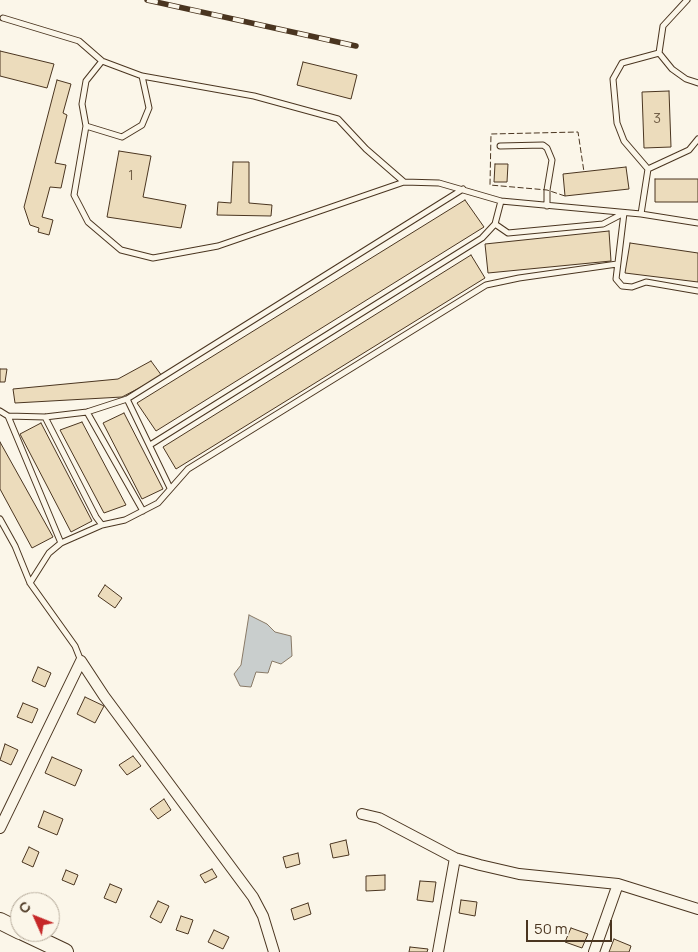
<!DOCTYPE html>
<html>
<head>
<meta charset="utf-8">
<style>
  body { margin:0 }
  #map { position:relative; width:698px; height:952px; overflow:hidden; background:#fbf6e9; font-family:Manrope,sans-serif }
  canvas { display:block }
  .north { position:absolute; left:10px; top:892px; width:50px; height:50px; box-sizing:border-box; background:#fbf6e9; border:1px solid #b4a999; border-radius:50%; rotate:314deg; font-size:14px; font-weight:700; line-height:20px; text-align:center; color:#4a3520 }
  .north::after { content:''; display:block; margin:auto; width:18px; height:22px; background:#c62828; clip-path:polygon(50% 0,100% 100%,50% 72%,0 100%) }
  .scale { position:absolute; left:526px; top:920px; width:86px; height:22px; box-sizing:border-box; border:2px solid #4a3520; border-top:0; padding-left:6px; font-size:15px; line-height:18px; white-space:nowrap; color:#4a3520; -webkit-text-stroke:4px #fbf6e9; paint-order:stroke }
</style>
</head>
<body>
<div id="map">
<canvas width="698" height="952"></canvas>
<div class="north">С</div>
<div class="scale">50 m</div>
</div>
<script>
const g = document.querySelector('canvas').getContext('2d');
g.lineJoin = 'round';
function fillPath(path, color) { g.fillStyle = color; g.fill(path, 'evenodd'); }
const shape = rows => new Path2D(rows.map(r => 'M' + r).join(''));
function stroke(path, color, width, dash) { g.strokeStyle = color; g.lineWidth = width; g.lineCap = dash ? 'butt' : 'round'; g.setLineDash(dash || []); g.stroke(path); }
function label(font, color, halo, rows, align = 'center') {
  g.font = font + ' Manrope,sans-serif'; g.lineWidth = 4; g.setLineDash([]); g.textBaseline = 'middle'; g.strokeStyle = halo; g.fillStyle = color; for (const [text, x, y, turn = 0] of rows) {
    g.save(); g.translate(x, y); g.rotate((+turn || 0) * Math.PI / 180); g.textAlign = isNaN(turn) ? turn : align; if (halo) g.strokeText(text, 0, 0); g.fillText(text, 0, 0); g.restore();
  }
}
const water = shape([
  [249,615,267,624,275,632,291,636,292,656,281,664,272,661,268,673,256,672,251,687,240,686,234,674,241,665,249,615]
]);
fillPath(water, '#c9cecd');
stroke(water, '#887966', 1);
const building = shape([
  [0,51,54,64,47,88,0,76,0,51],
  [303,62,357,75,351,99,297,85,303,62],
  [57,80,71,84,63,113,67,115,55,163,66,165,61,188,50,187,42,217,53,220,49,235,38,232,39,228,30,225,24,207,57,80],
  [669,91,671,147,644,148,642,92,669,91],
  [119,151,151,156,143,197,186,205,181,228,107,217,119,151],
  [233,162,249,162,249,203,272,205,271,216,217,215,218,202,231,203,233,162],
  [495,164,508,164,507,182,494,182,495,164],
  [626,167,629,189,565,196,563,174,626,167],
  [655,179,698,179,698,202,655,202,655,179],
  [465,200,484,227,156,431,137,403,465,200],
  [609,231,611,261,488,273,485,244,609,231],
  [630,243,698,253,698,282,625,273,630,243],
  [471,255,485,278,176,469,163,447,471,255],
  [151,361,162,376,122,397,15,403,13,389,118,379,151,361],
  [0,369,7,369,5,382,0,382,0,369],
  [124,413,163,489,142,499,103,423,124,413],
  [82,422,126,505,104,513,60,430,82,422],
  [41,423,92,521,71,532,20,434,41,423],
  [0,442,53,537,32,548,0,489,0,442],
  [105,585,122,598,115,608,98,596,105,585],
  [38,667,51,673,45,687,32,681,38,667],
  [85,697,104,706,95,723,77,714,85,697],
  [23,703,38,709,32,723,17,717,23,703],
  [5,744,18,750,11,765,0,760,5,744],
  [133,756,141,766,127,775,119,765,133,756],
  [52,757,82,770,75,786,45,773,52,757],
  [164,799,171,810,158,819,150,809,164,799],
  [44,811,63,819,57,835,38,827,44,811],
  [346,840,349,855,333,858,330,844,346,840],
  [29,847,39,852,33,867,22,862,29,847],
  [298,853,300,864,286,868,283,857,298,853],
  [212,869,217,877,205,883,200,875,212,869],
  [66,870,78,875,74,885,62,880,66,870],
  [385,875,385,890,366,891,366,876,385,875],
  [420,881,436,882,433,902,417,900,420,881],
  [110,884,122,889,116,903,104,898,110,884],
  [461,900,477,902,475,916,459,913,461,900],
  [158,901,169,906,161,923,150,917,158,901],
  [308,903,311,914,294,920,291,909,308,903],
  [181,916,193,920,188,934,176,930,181,916],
  [571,928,588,934,582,948,565,942,571,928],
  [214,930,229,937,223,949,208,942,214,930],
  [614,939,631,946,629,952,609,952,614,939],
  [410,947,428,949,427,952,409,952,410,947]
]);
fillPath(building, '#ecdcbc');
stroke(building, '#4a3520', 1);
const lane = shape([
  [687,0,663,26,659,53,672,69,686,79,698,83],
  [3,18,79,41,102,61,142,76,254,96,338,119,366,149,404,182,439,183,501,201,641,214,698,223],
  [659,53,622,63,613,79,617,123,624,141,648,169,689,150,698,139],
  [102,61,86,81,82,104,86,126,74,195,88,222,121,250,153,258,218,246,404,182],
  [86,126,122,137,142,125,149,108,142,76],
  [500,146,543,145,547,148,552,160,547,190,547,206],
  [624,213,616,279,622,286,632,287,646,282,698,291],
  [641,214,648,169],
  [495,224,508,233,603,224,624,213],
  [127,399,170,488],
  [0,411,8,416,45,417,87,412,127,399,463,189],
  [87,412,143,511],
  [8,416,61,543],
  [45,417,96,517,102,525],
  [150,445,482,238,495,224,501,201],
  [0,519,15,546,30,583,75,646,81,661],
  [30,583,49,553,61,543,102,525,125,520,158,503,188,469,486,285,519,278,617,264]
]);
const street = shape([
  [81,661,104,696,253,897,263,916,274,952],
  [362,814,379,818,455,858,480,865,519,874,618,884,698,909],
  [0,828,81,661],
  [438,952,455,858],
  [594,952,618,884]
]);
const primary = shape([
  [0,921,20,931],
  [23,932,65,952]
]);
stroke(lane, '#4a3520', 7);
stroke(street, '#4a3520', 12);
stroke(primary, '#4a3520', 18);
stroke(lane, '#fbf6e9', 5);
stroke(street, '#fbf6e9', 10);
stroke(primary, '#fbf6e9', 16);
const rail = shape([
  [147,0,356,46]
]);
stroke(rail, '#4a3520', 5.5);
stroke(rail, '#fbf6e9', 4, [11]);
stroke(shape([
  [565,196,547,190,490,185,491,134,578,132,584,172]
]), '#4a3520', 1, [6, 2.5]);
label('14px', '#725f47', null, [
  ["3",657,119],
  ["1",131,176]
]);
</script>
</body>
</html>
